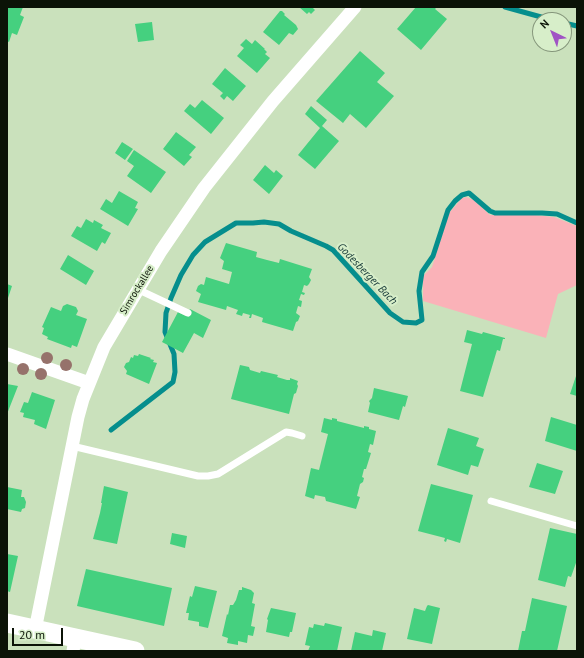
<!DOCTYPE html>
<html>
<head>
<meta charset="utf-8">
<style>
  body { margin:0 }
  #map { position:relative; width:584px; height:658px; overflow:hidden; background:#cae1bc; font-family:"PT Sans",sans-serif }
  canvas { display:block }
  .frame { position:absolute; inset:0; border:8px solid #0b1307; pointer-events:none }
  .north { position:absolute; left:532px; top:12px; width:40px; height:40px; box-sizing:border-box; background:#d7eec9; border:1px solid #85967b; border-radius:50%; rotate:317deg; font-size:11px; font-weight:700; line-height:16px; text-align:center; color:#0b1307 }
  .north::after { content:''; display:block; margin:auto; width:14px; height:18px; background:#a053c4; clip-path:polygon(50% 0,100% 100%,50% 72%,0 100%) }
  .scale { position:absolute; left:12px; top:628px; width:51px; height:18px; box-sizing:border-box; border:2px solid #0b1307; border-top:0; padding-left:5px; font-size:12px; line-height:14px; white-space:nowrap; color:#0b1307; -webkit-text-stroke:3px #d7eec9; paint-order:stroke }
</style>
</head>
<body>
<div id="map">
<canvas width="584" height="658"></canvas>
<div class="frame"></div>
<div class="north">N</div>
<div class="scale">20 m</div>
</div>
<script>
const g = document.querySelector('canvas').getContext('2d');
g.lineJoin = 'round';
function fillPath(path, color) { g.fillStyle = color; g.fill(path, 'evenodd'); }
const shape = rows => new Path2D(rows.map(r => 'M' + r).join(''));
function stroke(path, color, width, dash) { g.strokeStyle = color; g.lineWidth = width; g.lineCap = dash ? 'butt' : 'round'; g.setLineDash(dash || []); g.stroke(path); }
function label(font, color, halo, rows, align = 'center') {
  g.font = font + ' "PT Sans",sans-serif'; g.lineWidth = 4; g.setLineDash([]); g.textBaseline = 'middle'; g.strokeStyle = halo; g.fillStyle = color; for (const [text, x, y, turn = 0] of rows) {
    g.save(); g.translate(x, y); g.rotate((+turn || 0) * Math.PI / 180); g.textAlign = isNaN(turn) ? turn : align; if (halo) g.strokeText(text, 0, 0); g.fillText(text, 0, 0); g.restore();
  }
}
fillPath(shape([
  [466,197,474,200,490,215,534,215,554,217,577,226,577,285,558,294,546,338,423,301,423,276,432,267,449,213,462,198]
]), '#fab2b8');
stroke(shape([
  [505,7,552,20],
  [564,23,577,26],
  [111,430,173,382,175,372,174,354,165,332,166,313,171,298,181,275,193,255,205,242,236,223,253,223,264,222,279,224,291,231,326,246,333,250,390,313,403,322,416,323,422,320,419,291,422,272,433,256,448,210,455,201,462,195,469,193,490,211,495,213,542,213,557,214,577,223]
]), '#058e8d', 5);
fillPath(shape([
  [7,7,23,7,20,15,24,17,17,35,12,33,9,42,7,41],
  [299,7,312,7,315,10,311,14,309,12,307,14],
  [416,7,437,7,435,9,447,19,421,50,397,29],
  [280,11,282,11,285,14,284,15,296,25,298,29,293,35,289,33,279,45,263,32],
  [152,22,154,40,138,42,135,24],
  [246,39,252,44,255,40,265,49,264,49,267,52,265,54,270,58,257,73,237,56,244,48,240,45],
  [360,51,385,73,377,82,394,96,366,128,350,114,343,123,316,101],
  [225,68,246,86,233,101,227,96,224,100,220,96,223,93,212,84],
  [202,100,224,118,211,134,184,111,190,104,195,108],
  [311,106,327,120,322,126,339,141,315,169,298,155,320,128,305,114],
  [176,132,196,147,189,155,192,157,184,166,163,149],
  [122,142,133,149,125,160,115,153],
  [134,150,166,172,151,193,127,176,134,166,127,161],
  [265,165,274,173,276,170,283,176,269,194,253,180],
  [119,191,138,202,135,208,138,209,128,226,100,209,106,199,112,203],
  [86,219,93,223,94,220,103,225,101,228,111,233,105,244,102,242,97,251,71,236,77,226,81,228],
  [226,243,257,252,256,257,267,260,279,263,280,259,312,269,309,277,311,280,309,284,307,286,304,285,302,292,305,293,304,295,301,294,299,300,302,301,301,307,298,306,296,313,300,316,298,321,296,322,293,331,262,322,263,318,252,314,251,318,249,318,250,315,243,313,242,316,236,314,238,310,227,306,226,310,198,302,201,294,196,291,198,286,201,284,204,285,206,277,229,284,232,272,222,269,224,261,220,258],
  [68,255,94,271,86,285,60,269],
  [7,284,12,286,7,301],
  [67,304,76,307,78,311,76,315,87,319,77,347,72,345,71,348,47,339,48,337,42,334,44,328,42,327,51,307,61,311,63,306],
  [190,309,211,320,203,338,194,333,183,353,162,342,178,312,186,316],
  [467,330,482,334,483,332,505,338,505,339,503,339,500,351,497,350,483,397,460,391,472,344,464,342],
  [139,354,151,358,150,359,154,360,153,362,157,363,149,384,126,374,127,371,124,367,126,363,129,362,131,357,133,358,134,355,138,356],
  [240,365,249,367,250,370,260,373,261,371,278,375,277,377,287,380,290,380,290,378,298,381,297,384,298,386,296,393,294,394,289,414,231,399],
  [577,373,577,396,570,394],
  [7,384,18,386,7,414],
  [374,388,408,396,405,407,403,406,399,420,368,412,370,403,369,401,372,398],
  [32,392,55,400,46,429,34,424,35,420,23,417,24,413,20,412,24,402,28,403],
  [551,417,577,425,577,451,545,441],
  [324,418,332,420,332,418,337,419,337,421,364,428,364,426,369,427,369,429,376,431,373,445,370,444,368,452,371,453,366,469,364,469,362,477,364,478,363,482,360,484,357,496,360,497,356,509,326,501,325,497,315,495,314,499,305,496,311,468,319,470,328,434,321,432],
  [448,428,479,438,476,446,484,449,478,467,471,465,468,475,437,465],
  [537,463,563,471,555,494,529,487],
  [431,484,473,495,460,543,447,539,446,542,444,541,445,538,418,531],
  [104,486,128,492,117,544,93,539,100,513,102,503,101,503],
  [7,487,22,490,21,497,24,497,26,502,25,508,22,509,21,512,7,509],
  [550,528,577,534,577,560,571,577,568,576,565,587,538,580],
  [172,533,187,536,185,548,170,544],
  [7,554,18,556,10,592,7,591],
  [86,569,172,588,164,626,77,606],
  [195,586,217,591,208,628,199,626,199,622,188,620,189,613,186,613,190,596,192,597],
  [242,587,251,590,254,593,252,603,255,604,251,626,255,627,253,636,248,635,247,643,238,641,238,645,227,643,228,638,222,636,227,614,228,615,230,605,233,605,236,600,239,590,242,590],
  [532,598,567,606,557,651,518,651,522,631,525,631],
  [428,605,440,608,432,644,407,639,414,608,425,611,427,606],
  [271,608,296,613,292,632,290,632,289,637,266,632,268,620,267,619],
  [325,623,342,627,337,651,308,651,310,646,305,645,309,627,313,628,314,624,324,626],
  [373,630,386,633,382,651,351,651,355,632,372,636]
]), '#45d07f');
stroke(shape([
  [137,289,188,313],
  [72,446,198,476,208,476,218,474,286,432,292,433,302,436],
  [491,501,577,526]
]), '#fff', 7);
stroke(shape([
  [7,354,89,383],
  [35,630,78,417,83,399,104,347,161,251,204,188,273,101,355,7],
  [73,651,75,639]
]), '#fff', 13);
stroke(shape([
  [7,623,135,651]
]), '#fff', 19);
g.fillStyle = '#96726b';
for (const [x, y] of [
  [47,358],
  [66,365],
  [23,369],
  [41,374]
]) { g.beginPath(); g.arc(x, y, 6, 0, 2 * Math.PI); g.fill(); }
label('10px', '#0b1307', '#d7eec9', [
  ["Simrockallee",137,290,-59]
]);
label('italic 11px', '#143635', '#d7eec9', [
  ["Godesberger Bach",367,274,46]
]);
</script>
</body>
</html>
